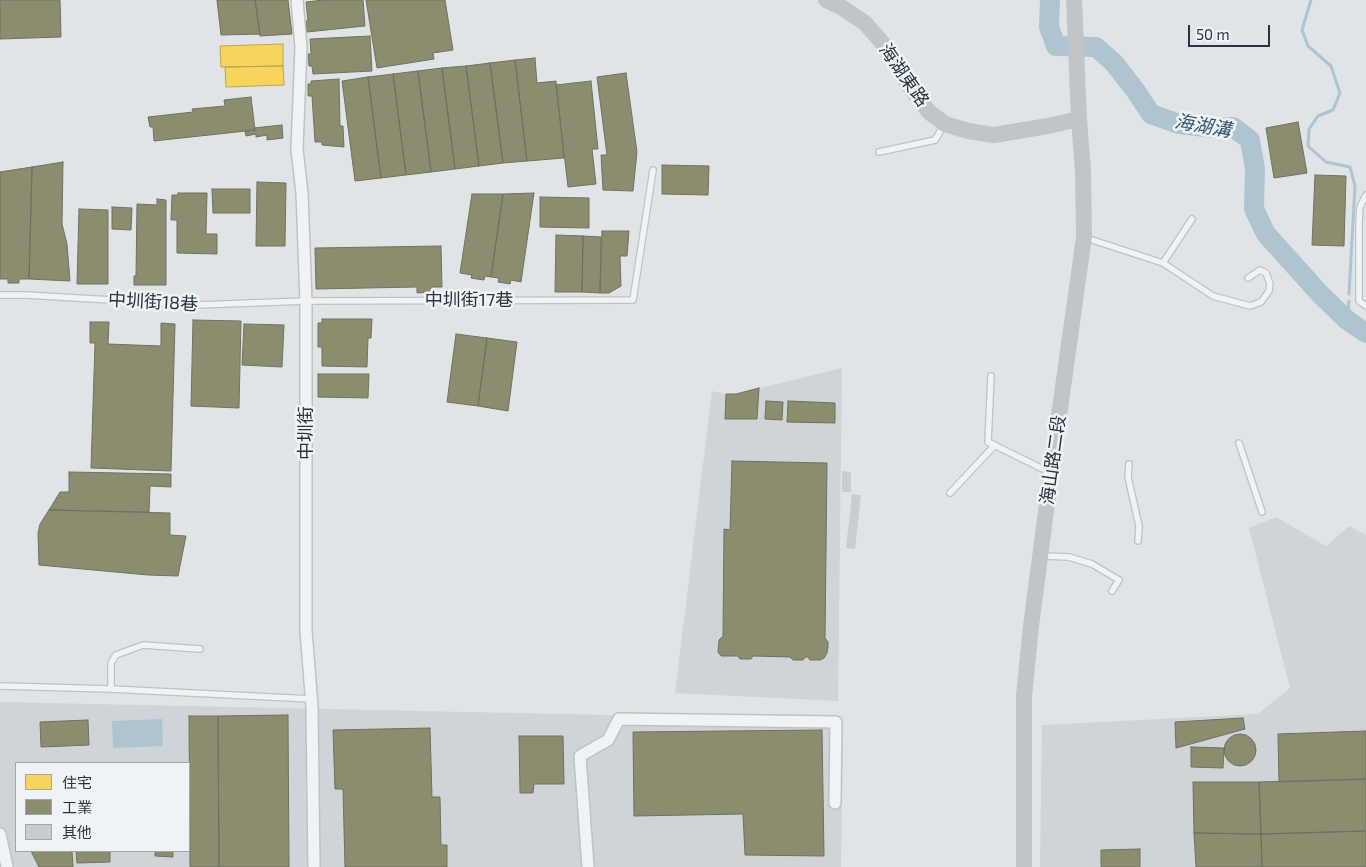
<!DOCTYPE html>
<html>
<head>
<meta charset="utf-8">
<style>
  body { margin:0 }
  #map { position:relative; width:1366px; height:867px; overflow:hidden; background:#e1e4e6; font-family:"Exo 2","Noto Sans TC",sans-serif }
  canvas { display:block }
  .legend { position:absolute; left:15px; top:762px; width:175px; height:90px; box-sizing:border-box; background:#eff3f6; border:1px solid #9fa7ad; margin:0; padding:6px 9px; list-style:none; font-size:15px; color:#28343f }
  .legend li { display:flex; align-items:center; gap:10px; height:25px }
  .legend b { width:25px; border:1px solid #9fa7ad }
  .scale { position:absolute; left:1188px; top:25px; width:82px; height:22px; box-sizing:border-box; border:2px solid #28343f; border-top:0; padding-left:6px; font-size:15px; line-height:18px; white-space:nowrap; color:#28343f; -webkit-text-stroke:4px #eff3f6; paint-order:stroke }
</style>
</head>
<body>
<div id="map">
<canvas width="1366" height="867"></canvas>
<ul class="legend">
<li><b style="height:14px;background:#f6d55c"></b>住宅</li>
<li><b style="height:14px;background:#8c8c6e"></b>工業</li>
<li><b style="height:14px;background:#caccce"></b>其他</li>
</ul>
<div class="scale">50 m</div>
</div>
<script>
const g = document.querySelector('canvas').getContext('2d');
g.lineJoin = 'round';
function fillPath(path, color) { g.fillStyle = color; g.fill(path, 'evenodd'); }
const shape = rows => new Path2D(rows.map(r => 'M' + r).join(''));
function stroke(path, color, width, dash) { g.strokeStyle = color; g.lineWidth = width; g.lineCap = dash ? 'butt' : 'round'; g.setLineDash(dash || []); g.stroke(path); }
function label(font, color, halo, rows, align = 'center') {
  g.font = font + ' "Exo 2","Noto Sans TC",sans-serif'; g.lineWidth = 5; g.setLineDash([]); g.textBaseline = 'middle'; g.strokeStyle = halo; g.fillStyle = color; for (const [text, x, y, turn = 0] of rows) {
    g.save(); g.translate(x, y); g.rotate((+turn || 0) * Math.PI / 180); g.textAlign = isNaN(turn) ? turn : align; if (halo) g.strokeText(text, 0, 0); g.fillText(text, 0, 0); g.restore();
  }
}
fillPath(shape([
  [842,368,838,701,675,693,712,391,731,395,736,394],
  [1276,517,1326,546,1349,526,1366,535,1366,867,1040,867,1042,725,1258,714,1290,688,1249,528],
  [0,702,843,720,841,867,0,867],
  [16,763,189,763,189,851,16,851]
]), '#cfd4d9');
fillPath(shape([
  [162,719,163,746,113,748,112,721]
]), '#afc4d1');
const homes = shape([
  [283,44,283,66,221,67,220,46,283,44],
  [283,66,284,85,226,87,225,67,283,66]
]);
fillPath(homes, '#f6d55c');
stroke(homes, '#b8a553', 1);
const industry = shape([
  [0,0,60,0,61,37,0,39,0,0],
  [217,0,255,0,260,34,221,35,217,0],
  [255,0,288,0,292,34,260,36,255,0],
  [323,0,363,0,365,26,307,32,305,21,308,21,306,2,323,0],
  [366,0,445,0,453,50,433,53,434,59,377,68,366,0],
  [370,36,372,71,313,74,312,66,309,66,308,54,311,54,310,39,370,36],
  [535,58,537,83,556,81,564,158,527,161,515,60,535,58],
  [515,60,527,161,503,163,490,63,515,60],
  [490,63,503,163,479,166,466,66,490,63],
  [466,66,479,166,455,169,442,68,466,66],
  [442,68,455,169,431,172,418,71,442,68],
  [418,71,431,172,406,175,393,74,418,71],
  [626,73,637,152,633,191,603,190,601,155,607,155,597,77,626,73],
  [393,74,406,175,381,178,368,77,393,74],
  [368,77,381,178,355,181,342,81,368,77],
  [339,79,340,126,343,126,344,147,322,145,322,142,315,142,312,96,308,96,308,84,311,84,311,81,339,79],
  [591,81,598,149,592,149,596,184,568,187,556,85,591,81],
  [251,97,255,130,154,141,153,127,150,127,148,117,193,112,192,109,225,106,224,100,251,97],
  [1298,122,1307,173,1274,178,1266,128,1298,122],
  [282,125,283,138,267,140,267,135,256,137,256,134,246,136,245,131,255,130,254,128,282,125],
  [63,162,62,224,67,244,70,281,29,279,32,167,63,162],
  [662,165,709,166,708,195,662,194,662,165],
  [32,167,29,279,19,279,19,283,8,283,8,279,0,279,0,172,32,167],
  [1315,175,1346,176,1344,246,1312,245,1315,175],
  [257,182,286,183,285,246,256,246,257,182],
  [212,189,250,189,250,213,213,213,212,189],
  [178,193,207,193,206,234,217,234,217,254,177,253,177,220,171,220,172,195,178,195,178,193],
  [534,193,521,282,511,280,510,284,498,282,499,278,491,277,503,194,534,193],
  [472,194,503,194,491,277,485,276,484,280,471,278,472,275,460,273,472,194],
  [540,197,589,198,589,228,540,227,540,197],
  [157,199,166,200,166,285,134,285,134,276,136,276,137,204,157,205,157,199],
  [112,207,132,208,131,230,112,229,112,207],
  [79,209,108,210,108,284,77,284,79,209],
  [602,231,629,231,627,256,620,256,621,286,609,293,600,293,602,231],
  [556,235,583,236,582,292,555,292,556,235],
  [583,236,601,237,600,293,582,292,583,236],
  [441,246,442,287,431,287,431,292,417,293,417,287,316,289,315,248,441,246],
  [322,319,372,319,371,338,368,338,367,367,322,366,322,347,318,347,318,323,322,323,322,319],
  [193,320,241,321,239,408,191,406,193,320],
  [90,322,109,322,108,344,161,346,161,323,175,324,171,471,91,468,95,343,90,343,90,322],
  [244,324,284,325,282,367,242,365,244,324],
  [456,334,487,338,478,406,447,402,456,334],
  [487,338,517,342,508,411,478,406,487,338],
  [318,374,369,374,368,398,318,397,318,374],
  [759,388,757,419,725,419,726,394,736,394,759,388],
  [766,401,783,402,782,420,765,419,766,401],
  [788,401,835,403,835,423,787,422,788,401],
  [732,461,827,463,825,638,828,642,828,647,827,653,824,658,820,660,810,660,808,657,805,657,803,660,793,660,790,657,753,656,751,659,740,659,738,656,721,656,718,652,719,640,723,636,724,529,730,530,732,461],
  [69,472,171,474,171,487,150,486,149,512,49,510,60,492,69,492,69,472],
  [49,510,170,513,170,535,186,536,178,576,148,575,39,565,38,533,40,524,49,510],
  [288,715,289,867,219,867,218,716,288,715],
  [189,716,218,716,219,867,190,867,189,716],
  [1243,718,1245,729,1176,748,1175,722,1243,718],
  [88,720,89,745,41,747,40,722,88,720],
  [430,728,432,797,440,797,441,845,447,845,447,867,345,867,343,789,335,789,333,730,430,728],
  [822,730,824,856,745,855,743,814,634,816,633,732,822,730],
  [1366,731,1366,779,1279,782,1278,734,1366,731],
  '1224 750a16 16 0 1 1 32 0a16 16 0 1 1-32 0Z',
  [519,736,563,736,564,784,534,784,533,793,520,793,519,736],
  [1191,747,1224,748,1223,768,1191,767,1191,747],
  [1366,779,1366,831,1261,834,1259,782,1366,779],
  [1193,782,1259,782,1261,834,1194,833,1193,782],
  [1366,831,1366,867,1262,867,1261,834,1366,831],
  [1194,833,1261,834,1262,867,1196,867,1194,833],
  [1140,849,1140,867,1101,867,1101,850,1140,849],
  [31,851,72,851,73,867,39,867,31,851],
  [76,851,110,851,110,862,77,863,76,851],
  [155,851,173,851,173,857,155,856,155,851]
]);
fillPath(industry, '#8c8c6e');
stroke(industry, '#6e7260', 1);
stroke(shape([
  [1311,0,1302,30,1308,46,1331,66,1340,93,1333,110,1318,116,1309,129,1308,146,1326,162,1350,167,1355,186,1349,294],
  [1347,320,1349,301]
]), '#afc4d1', 3);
stroke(shape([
  [1050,0,1049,27,1056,46,1096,47,1114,63,1135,90,1151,114,1179,124,1214,128,1233,127,1250,140,1255,169,1254,209,1266,234,1321,295,1347,320,1366,333]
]), '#afc4d1', 20);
fillPath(shape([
  [842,471,851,472,851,492,842,492],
  [852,494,861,495,855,549,846,548]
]), '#caccce');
const lane = shape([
  [879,152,935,140,944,125],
  [1366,195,1360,207,1359,223,1359,301,1366,306],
  [1086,238,1163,263,1213,296,1250,306,1261,302,1269,291,1270,284,1266,273,1260,270,1248,278],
  [1163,263,1192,219],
  [0,295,26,295,197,305,306,301,633,300,653,170],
  [991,376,988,442,1049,472],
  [1239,443,1262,512],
  [1129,464,1128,477,1139,526,1138,541],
  [950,493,995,445],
  [1043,556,1069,557,1092,564,1119,580,1112,591],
  [0,686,111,689,311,699],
  [111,689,111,663,116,655,143,645,200,649]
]);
const street = shape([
  [297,0,301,47,297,149,302,193,306,301,306,630,312,707,314,867],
  [0,834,7,867],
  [588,867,580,756,608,740,619,719,836,722,835,803]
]);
stroke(lane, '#bfc2c4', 8);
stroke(street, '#bfc2c4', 14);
stroke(lane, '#f1f2f3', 5.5);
stroke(street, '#f1f2f3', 11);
stroke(shape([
  [826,0,841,7,865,23,885,46,907,83,929,112,945,124,968,131,994,135,1048,126,1079,119],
  [1024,867,1024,696,1031,626,1051,473,1084,237,1083,171,1079,119,1074,0]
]), '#c2c5c8', 16);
label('18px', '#28343f', '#eff3f6', [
  ["海湖東路",904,75,55],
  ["中圳街17巷",469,300],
  ["中圳街18巷",153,302,3],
  ["中圳街",306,433,-90],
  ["海山路二段",1053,460,-82]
]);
label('italic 19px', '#335773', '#eff3f6', [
  ["海湖溝",1203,126,10]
]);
</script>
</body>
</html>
